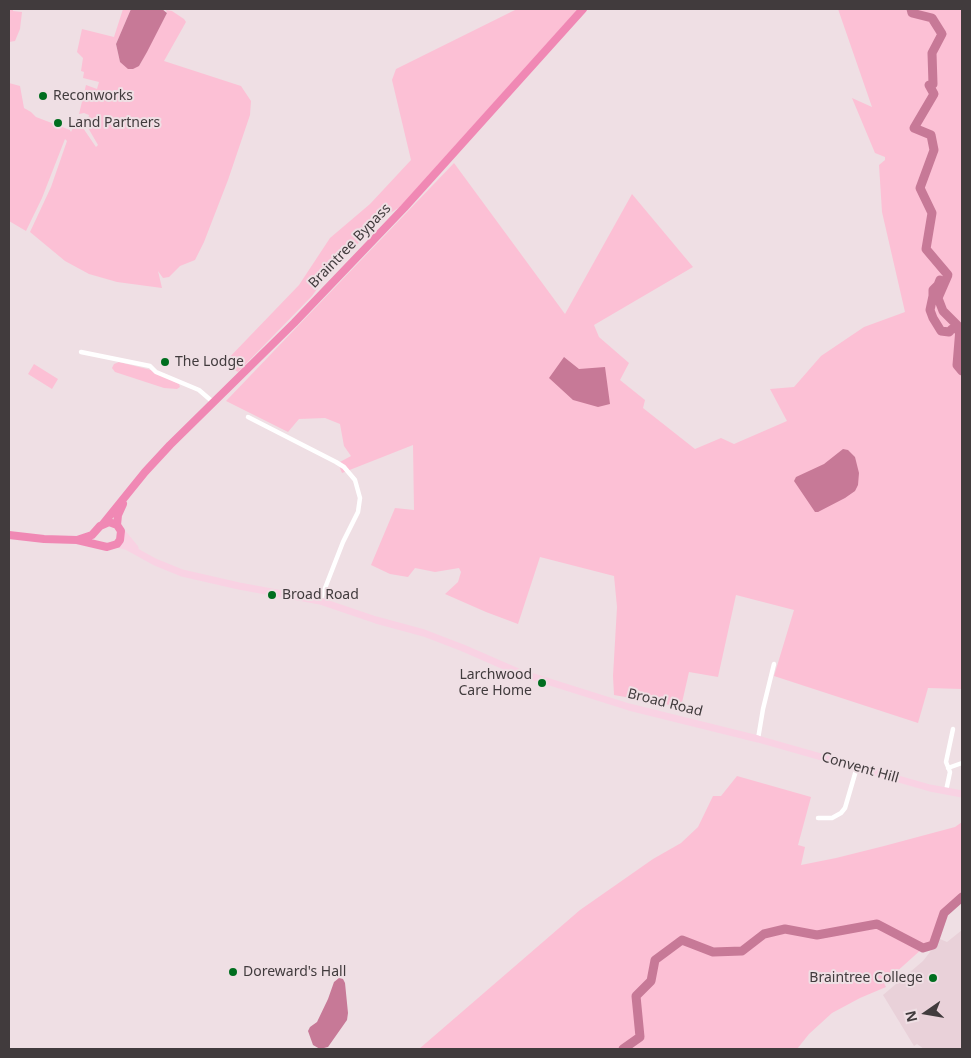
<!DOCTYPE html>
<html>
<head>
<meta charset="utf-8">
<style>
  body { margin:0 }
  #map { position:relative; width:971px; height:1058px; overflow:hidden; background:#efdfe4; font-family:"Noto Sans",sans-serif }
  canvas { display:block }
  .frame { position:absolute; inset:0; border:10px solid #413b3d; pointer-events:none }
  .north { position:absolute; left:901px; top:988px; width:50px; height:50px; -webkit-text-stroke:4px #efdfe4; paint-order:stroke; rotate:257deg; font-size:14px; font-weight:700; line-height:20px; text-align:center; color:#413b3d }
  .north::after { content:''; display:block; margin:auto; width:18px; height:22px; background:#413b3d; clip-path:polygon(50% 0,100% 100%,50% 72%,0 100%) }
</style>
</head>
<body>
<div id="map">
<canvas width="971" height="1058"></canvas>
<div class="frame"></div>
<div class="north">N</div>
</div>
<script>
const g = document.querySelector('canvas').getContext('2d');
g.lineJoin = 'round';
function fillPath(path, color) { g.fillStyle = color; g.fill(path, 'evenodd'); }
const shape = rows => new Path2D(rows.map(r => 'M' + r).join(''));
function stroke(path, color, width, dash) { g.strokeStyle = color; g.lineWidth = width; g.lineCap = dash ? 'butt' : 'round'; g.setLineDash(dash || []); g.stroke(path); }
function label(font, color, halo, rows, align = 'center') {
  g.font = font + ' "Noto Sans",sans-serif'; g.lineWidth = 4; g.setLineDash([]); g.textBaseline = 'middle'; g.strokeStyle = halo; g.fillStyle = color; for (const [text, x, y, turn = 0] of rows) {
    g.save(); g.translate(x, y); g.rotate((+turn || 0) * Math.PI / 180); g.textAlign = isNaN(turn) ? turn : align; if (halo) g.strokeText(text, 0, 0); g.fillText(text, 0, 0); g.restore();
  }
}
fillPath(shape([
  [962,930,962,1049,924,1049,917,1044,914,1046,883,995,923,961,940,939,947,942]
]), '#e9d1d9');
fillPath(shape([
  [9,9,13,9,13,11,22,12,20,29,15,41,9,42],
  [123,9,131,9,116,44,120,62,139,66,162,22,167,13,166,10,172,11,184,19,186,22,164,61,241,86,251,101,250,115,228,180,204,242,195,260,180,266,169,277,163,278,158,271,162,288,117,282,89,274,65,261,30,232,51,187,67,141,65,139,42,198,26,231,9,221,9,83,20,86,24,108,31,112,36,117,70,130,71,132,75,123,81,125,96,147,98,145,87,126,89,115,84,113,79,114,86,85,97,89,99,82,83,78,84,72,81,71,83,58,77,52,82,29,114,37],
  [517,9,578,9,400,207,385,216,328,274,312,296,238,372,223,364,299,285,330,238,370,204,411,160,392,80,396,69],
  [838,9,962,9,962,689,928,688,918,723,774,676,794,610,736,595,718,677,689,672,681,707,614,695,613,676,617,607,614,576,540,557,518,624,486,612,445,594,458,582,461,572,459,568,435,572,415,568,408,577,390,574,371,565,395,508,414,510,413,445,342,473,338,463,351,456,344,446,340,424,325,418,299,419,288,432,226,401,454,163,565,314,632,194,693,267,594,325,599,337,629,363,620,380,645,400,643,408,695,449,721,438,734,444,787,421,770,389,794,387,821,356,864,327,905,312,882,212,879,165,885,160,885,157,875,153,852,98,872,107],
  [119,362,151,370,179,384,180,387,177,389,164,388,115,372,112,368,114,364],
  [34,364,58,379,52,389,28,374],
  [737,776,811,797,798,845,805,847,801,865,836,858,884,846,955,827,962,822,962,897,944,913,933,945,923,948,884,983,886,987,860,998,832,1013,809,1034,797,1049,419,1049,580,910,653,859,681,843,698,827,713,796,721,796]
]), '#fcc0d5');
fillPath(shape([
  [131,9,162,9,167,13,147,52,139,66,133,69,128,69,120,62,116,44],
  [564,357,579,369,605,367,610,404,598,407,573,400,549,378],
  [843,449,848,450,855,457,859,473,858,485,855,491,845,498,818,512,815,512,794,481,796,477,824,464],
  [339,978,343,979,345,983,348,1013,347,1020,328,1047,320,1049,313,1045,308,1031,310,1027,317,1022,328,999,334,982]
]), '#c77997');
stroke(shape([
  [911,9,912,13,932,18,942,34,932,53,933,84,929,85,934,94,914,128,931,135,934,150,920,188,932,213,926,249,948,275,938,298,943,311,960,328,957,365,962,371],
  [940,280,938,285,933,290,933,296,930,310,933,318,941,331,949,332,952,329,960,328],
  [623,1049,640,1037,636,996,651,981,655,960,682,940,713,952,742,951,764,934,785,929,817,935,877,924,923,948,933,945,944,913,962,897]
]), '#c77997', 9);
stroke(shape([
  [81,352,150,366,156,372,199,390,214,403],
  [248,417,336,462,344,467,355,480,360,498,358,512,343,542,320,601],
  [758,739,763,709,774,664],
  [948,768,962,763],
  [946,791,950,772,946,762,953,729],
  [818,818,832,818,841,813,845,808,857,767]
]), '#fff', 4.5);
stroke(shape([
  [121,531,135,548],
  [117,544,126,546,155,562,182,573,239,586,320,601,376,620,424,633,463,648,518,672,629,707,758,739,930,788,962,794]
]), '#f9d2e3', 7);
stroke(shape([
  [103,524,145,472,170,445,294,323,404,208,583,9],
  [117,525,118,515,123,504],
  [9,535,44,539,77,540,107,547,117,544,120,540,121,531,117,525,109,522,100,526,92,535,77,540]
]), '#f088b4', 8);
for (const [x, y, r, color] of [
  [43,96,5,"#006e1f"],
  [58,123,5,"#006e1f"],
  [165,362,5,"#006e1f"],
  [272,595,5,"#006e1f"],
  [542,683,5,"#006e1f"],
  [233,972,5,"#006e1f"],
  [933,978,5,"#006e1f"]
]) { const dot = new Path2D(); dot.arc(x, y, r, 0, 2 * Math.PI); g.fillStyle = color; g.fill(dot); stroke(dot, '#efdfe4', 2); }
label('14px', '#413b3d', '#efdfe4', [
  ["Reconworks",53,96],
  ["Land Partners",68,123],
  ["The Lodge",175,362],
  ["Broad Road",282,595],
  ["Larchwood",532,675,"right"],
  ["Care Home",532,691,"right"],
  ["Doreward's Hall",243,972],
  ["Braintree College",923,978,"right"]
], 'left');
label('14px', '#413b3d', '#efdfe4', [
  ["Braintree Bypass",350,246,-46],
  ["Broad Road",665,703,14],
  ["Convent Hill",860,768,16]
]);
</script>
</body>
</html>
